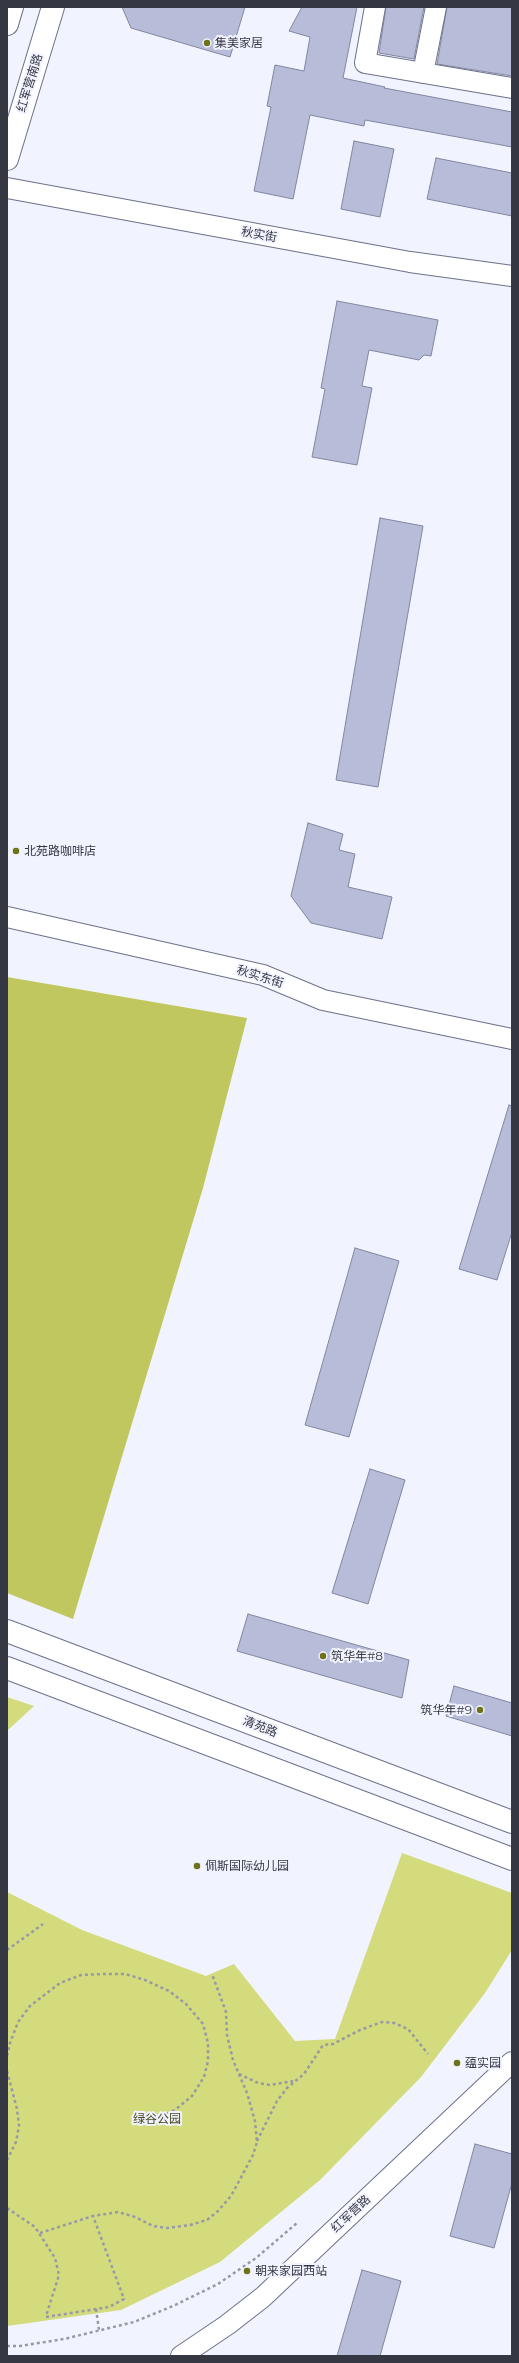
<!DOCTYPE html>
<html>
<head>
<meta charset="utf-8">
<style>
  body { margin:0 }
  #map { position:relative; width:519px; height:2363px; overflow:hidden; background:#f1f3ff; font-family:Montserrat,sans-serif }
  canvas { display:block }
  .frame { position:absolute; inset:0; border:8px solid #353742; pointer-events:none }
</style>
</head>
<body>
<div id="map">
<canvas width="519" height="2363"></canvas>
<div class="frame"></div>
</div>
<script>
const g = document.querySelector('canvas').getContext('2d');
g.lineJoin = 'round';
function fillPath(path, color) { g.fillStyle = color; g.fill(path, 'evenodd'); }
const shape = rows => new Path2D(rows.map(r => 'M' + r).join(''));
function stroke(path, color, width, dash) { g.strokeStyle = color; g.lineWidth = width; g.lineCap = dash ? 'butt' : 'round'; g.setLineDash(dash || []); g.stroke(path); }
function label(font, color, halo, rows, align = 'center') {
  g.font = font + ' Montserrat,"Noto Sans SC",sans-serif'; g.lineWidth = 4; g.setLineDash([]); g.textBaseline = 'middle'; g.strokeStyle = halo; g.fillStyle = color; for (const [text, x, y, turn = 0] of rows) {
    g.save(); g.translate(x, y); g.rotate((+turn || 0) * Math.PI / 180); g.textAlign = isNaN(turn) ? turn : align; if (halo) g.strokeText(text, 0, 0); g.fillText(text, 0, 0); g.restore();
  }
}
fillPath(shape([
  [7,1697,34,1706,7,1731],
  [402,1853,512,1893,512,1950,485,1993,421,2077,320,2180,220,2262,121,2310,7,2326,7,1892,82,1930,206,1976,234,1964,295,2041,335,2039]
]), '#d3db7c');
fillPath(shape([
  [7,977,247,1018,203,1188,73,1619,7,1593]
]), '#c0c75e');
const building = shape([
  [122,7,245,7,230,57,131,28,122,7],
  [302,7,357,7,343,78,385,87,384,88,512,112,512,147,365,120,364,126,310,115,293,199,254,191,271,107,267,106,275,65,304,71,310,37,289,31,302,7],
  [386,7,424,7,414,59,379,53,386,7],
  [447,7,512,7,512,76,437,64,447,7],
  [354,141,394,149,380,217,341,209,354,141],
  [436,158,512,173,512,216,427,199,436,158],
  [337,301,438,320,431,356,424,355,419,360,369,350,362,386,372,388,357,465,312,457,325,389,321,388,337,301],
  [380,518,423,526,378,787,336,780,380,518],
  [308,823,343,834,339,850,355,854,348,887,392,897,382,939,311,923,291,896,308,823],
  [509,1105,512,1106,512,1232,497,1280,459,1269,509,1105],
  [355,1248,399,1261,349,1437,305,1425,355,1248],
  [370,1469,405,1480,368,1604,332,1593,370,1469],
  [248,1614,409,1660,402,1698,237,1651,248,1614],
  [454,1686,512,1703,512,1736,446,1716,454,1686],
  [475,2144,512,2154,512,2183,494,2248,450,2236,475,2144],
  [362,2270,401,2281,380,2356,337,2356,362,2270]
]);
fillPath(building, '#b7bcd8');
stroke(building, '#8186a0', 1);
const minor = shape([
  [375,7,365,63,512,88],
  [423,73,436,7],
  [7,188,410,262,512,276],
  [7,917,263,975,323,1000,512,1039],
  [181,2356,227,2325,263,2297,512,2062]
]);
const major = shape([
  [7,24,12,7],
  [7,159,53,7],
  [7,1631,512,1822],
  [7,1668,512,1859]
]);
stroke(minor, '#6d718a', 22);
stroke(major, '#6d718a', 24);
stroke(shape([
  [7,1950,43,1924],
  [7,2056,10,2043,18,2022,30,2006,60,1983,81,1975,104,1974,125,1974,145,1980,169,1991,186,2004,203,2024,208,2043,208,2061,204,2077,192,2096,175,2110,166,2114],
  [7,2071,17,2109,19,2126,16,2142,7,2160],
  [239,2074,258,2083,270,2085,293,2081],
  [257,2141,277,2101,287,2088,304,2074,323,2045,333,2044,360,2030,382,2022,394,2023,408,2029,428,2054],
  [7,2208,35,2227,55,2258,59,2275,46,2316],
  [40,2233,93,2216,118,2212,135,2217,153,2226,167,2228,190,2225,207,2220,218,2211,231,2196,253,2155,257,2142,255,2121,247,2093,233,2060,227,2035,226,2012,212,1974],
  [96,2309,99,2330],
  [46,2317,109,2307,124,2299,93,2216],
  [7,2346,20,2346,64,2339,134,2322,173,2306,218,2284,256,2258,297,2223]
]), '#9799a5', 2.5, [3, 3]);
stroke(minor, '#fff', 20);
stroke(major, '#fff', 22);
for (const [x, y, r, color] of [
  [207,43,4,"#6e7219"],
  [16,851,4,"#6e7219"],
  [323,1656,4,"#6e7219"],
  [480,1710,4,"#6e7219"],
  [197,1866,4,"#6e7219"],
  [457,2063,4,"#6e7219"],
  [247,2271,4,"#6e7219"]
]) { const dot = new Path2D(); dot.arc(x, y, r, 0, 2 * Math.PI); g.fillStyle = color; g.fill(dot); stroke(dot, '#f1f3ff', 1.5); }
label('12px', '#353742', '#f1f3ff', [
  ["集美家居",215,43],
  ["北苑路咖啡店",24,851],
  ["筑华年#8",331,1656],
  ["筑华年#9",472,1710,"right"],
  ["佩斯国际幼儿园",205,1866],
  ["蕴实园",465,2063],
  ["朝来家园西站",255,2271]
], 'left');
label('12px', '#353742', '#f1f3ff', [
  ["红军营南路",30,83,-73],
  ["秋实街",259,235,10],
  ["秋实东街",260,977,17],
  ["清苑路",260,1727,21],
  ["红军营路",351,2214,-43]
]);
label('12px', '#474a1f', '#f1f3ff', [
  ["绿谷公园",157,2119]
]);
</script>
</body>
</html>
